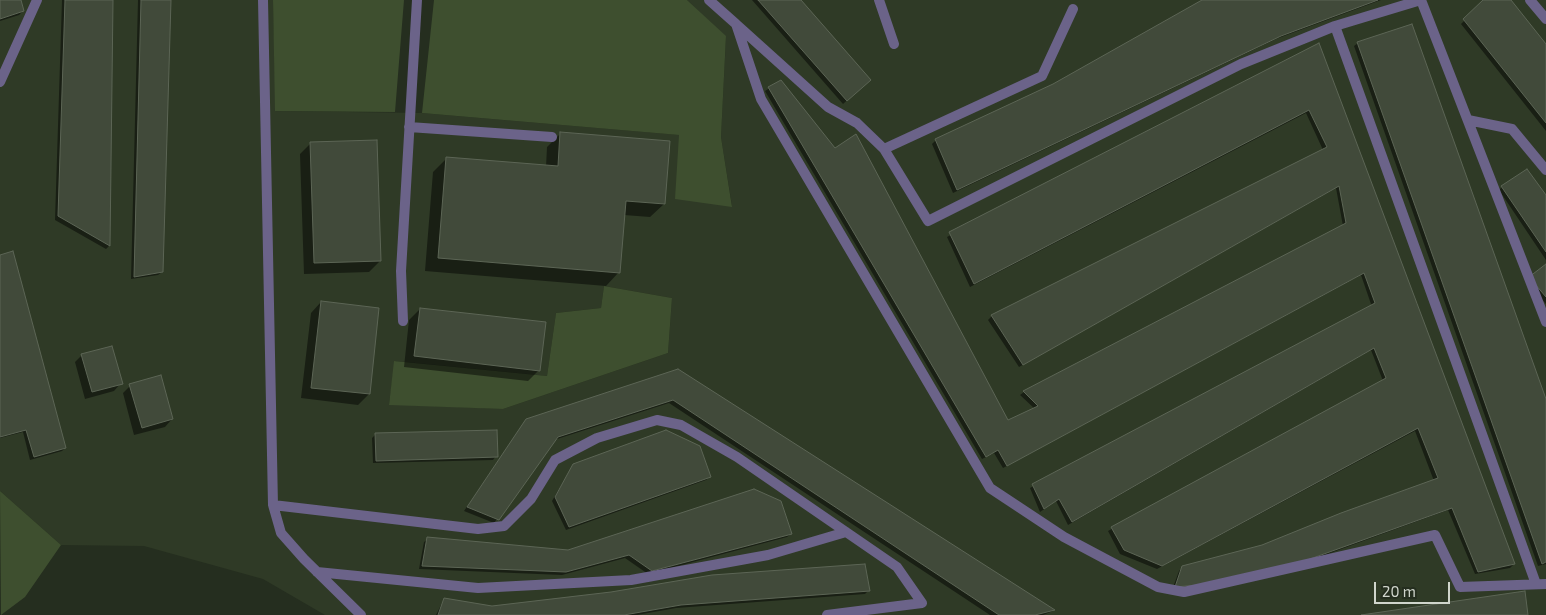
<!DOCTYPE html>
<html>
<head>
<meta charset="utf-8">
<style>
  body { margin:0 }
  #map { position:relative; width:1546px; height:615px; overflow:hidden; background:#252e1f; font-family:"Exo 2",sans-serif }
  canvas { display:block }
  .scale { position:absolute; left:1374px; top:582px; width:76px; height:22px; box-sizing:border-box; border:2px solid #d0d5cc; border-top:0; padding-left:6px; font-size:15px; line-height:18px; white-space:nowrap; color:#d0d5cc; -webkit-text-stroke:4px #252e1f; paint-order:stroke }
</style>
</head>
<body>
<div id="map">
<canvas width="1546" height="615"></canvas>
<div class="scale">20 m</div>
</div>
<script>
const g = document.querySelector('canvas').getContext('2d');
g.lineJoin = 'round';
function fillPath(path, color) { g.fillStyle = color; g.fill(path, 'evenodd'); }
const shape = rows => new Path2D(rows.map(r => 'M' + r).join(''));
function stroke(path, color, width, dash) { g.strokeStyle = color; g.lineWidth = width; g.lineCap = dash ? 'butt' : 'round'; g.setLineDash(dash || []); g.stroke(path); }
fillPath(shape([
  [0,0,273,0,276,111,422,113,680,135,732,206,721,137,726,37,687,0,1546,0,1546,615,325,615,263,579,144,546,61,545,0,491],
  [604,286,672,298,668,353,503,409,389,404,395,361,547,376,556,313,601,308]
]), '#2f3a26');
fillPath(shape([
  [273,0,404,0,395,112,275,111],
  [434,0,687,0,726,36,721,137,732,207,675,199,679,135,422,113],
  [604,286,672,298,668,353,503,409,389,405,394,361,547,376,556,313,601,308],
  [0,491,61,545,25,597,1,615]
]), '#3e4f2f');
fillPath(shape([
  [0,0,19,0,23,11,19,15,0,21],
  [62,0,112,0,109,246,106,249,55,220],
  [138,0,170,0,162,272,158,275,131,279],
  [752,0,799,0,866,83,843,104],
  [1205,0,1381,0,1276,39,953,193,932,144,936,140,1054,86],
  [1485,0,1510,0,1546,46,1546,131,1461,24],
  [1358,43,1546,402,1546,564,1538,566,1354,46],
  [1318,45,1514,564,1510,568,1475,574,1448,510,1292,567,1172,590,1179,571,1183,567,1263,546,1434,481,1415,431,1157,569,1120,554,1108,531,1383,381,1371,350,1068,525,1056,501,1040,512,1030,488,1372,307,1361,275,1003,468,994,453,982,459,765,91,781,81,1008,421,1035,409,1020,395,1024,392,1343,226,1336,188,1019,367,988,320,992,316,1323,150,1306,113,970,287,947,237],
  [561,133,669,142,664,204,650,217,624,215,619,272,606,286,425,271,433,172,447,158,546,167,547,147],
  [311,143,380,261,369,272,304,274,300,154],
  [1502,187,1546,197,1546,260,1499,190],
  [0,256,65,448,62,451,30,460,23,432,0,438],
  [1546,266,1546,304,1526,281],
  [321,302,369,394,358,405,301,398,311,313],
  [420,309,539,370,528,381,404,367,409,320],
  [82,355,121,383,114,391,85,399,75,362],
  [678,371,1053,611,1043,615,990,615,669,403,554,440,494,523,464,511,526,420],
  [130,386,172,419,165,427,134,435,123,393],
  [375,435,496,456,493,460,373,463,372,438],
  [573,465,710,477,706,480,566,530,552,501],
  [791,534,787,537,648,574,625,558,562,575,419,569,424,542,428,539,568,551],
  [869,590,865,594,676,608,637,615,436,615,444,599,492,607,612,593]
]), '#0007');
const building = shape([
  [0,0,21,0,24,11,0,19,0,0],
  [65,0,113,0,110,246,58,216,65,0],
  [141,0,171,0,163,272,134,277,141,0],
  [758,0,801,0,871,80,847,101,758,0],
  [1202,0,1378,0,1281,36,957,190,935,139,1053,84,1202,0],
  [1483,0,1511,0,1546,44,1546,123,1463,19,1483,0],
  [1412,24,1546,399,1546,562,1542,564,1357,42,1412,24],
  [1319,43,1515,564,1478,572,1452,508,1296,564,1199,585,1175,587,1182,566,1262,545,1341,513,1438,478,1418,428,1162,566,1124,550,1111,527,1386,378,1374,348,1072,522,1059,499,1044,509,1032,484,1375,303,1364,273,1007,466,998,450,986,457,768,87,781,80,835,148,856,134,1008,420,1038,406,1023,391,1346,223,1339,186,1023,365,991,315,1327,147,1309,110,974,284,949,232,1319,43],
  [560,132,670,141,665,204,626,201,620,273,438,258,446,157,558,166,560,132],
  [377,140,381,261,314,263,310,142,377,140],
  [1527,169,1546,195,1546,252,1501,186,1527,169],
  [13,251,66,448,34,457,26,430,0,437,0,255,13,251],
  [1546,264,1546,297,1529,277,1546,264],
  [321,301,379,308,370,394,311,388,321,301],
  [420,308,546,322,540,371,414,356,420,308],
  [112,346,123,384,92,392,81,354,112,346],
  [678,369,1055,610,1035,615,999,615,673,400,558,437,499,520,467,507,526,419,678,369],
  [161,375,173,419,142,428,129,384,161,375],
  [497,430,498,457,376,461,375,433,497,430],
  [666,430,700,446,711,477,569,527,555,497,573,464,666,430],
  [754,489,781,501,792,534,652,571,629,555,566,572,422,566,427,537,568,550,754,489],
  [865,564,870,591,681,605,624,615,438,615,444,598,492,606,611,592,712,575,865,564],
  [1525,591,1528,615,1361,615,1525,591]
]);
fillPath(building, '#414a3a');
stroke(building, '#5c6555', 1);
stroke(shape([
  [263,0,273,505,281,533,304,559,361,615],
  [709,0,736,24,761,99,990,488,1064,537,1158,587,1184,592,1435,535,1460,587,1546,584],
  [879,0,894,44],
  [1421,0,1546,322],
  [1530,0,1546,19],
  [737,25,828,107,857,123,884,149,928,221,1241,64,1335,26,1421,0],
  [1335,26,1536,584],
  [0,82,37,0],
  [1468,120,1512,129,1546,170],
  [409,127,552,137],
  [884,149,1042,76,1073,9],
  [403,321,401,271,417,0],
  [273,505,478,529,504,526,531,499,555,460,597,438,657,420,681,425,737,457,897,567,922,603,827,615],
  [317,572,478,588,631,580,768,555,846,532]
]), '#6b6389', 10);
</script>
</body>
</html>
